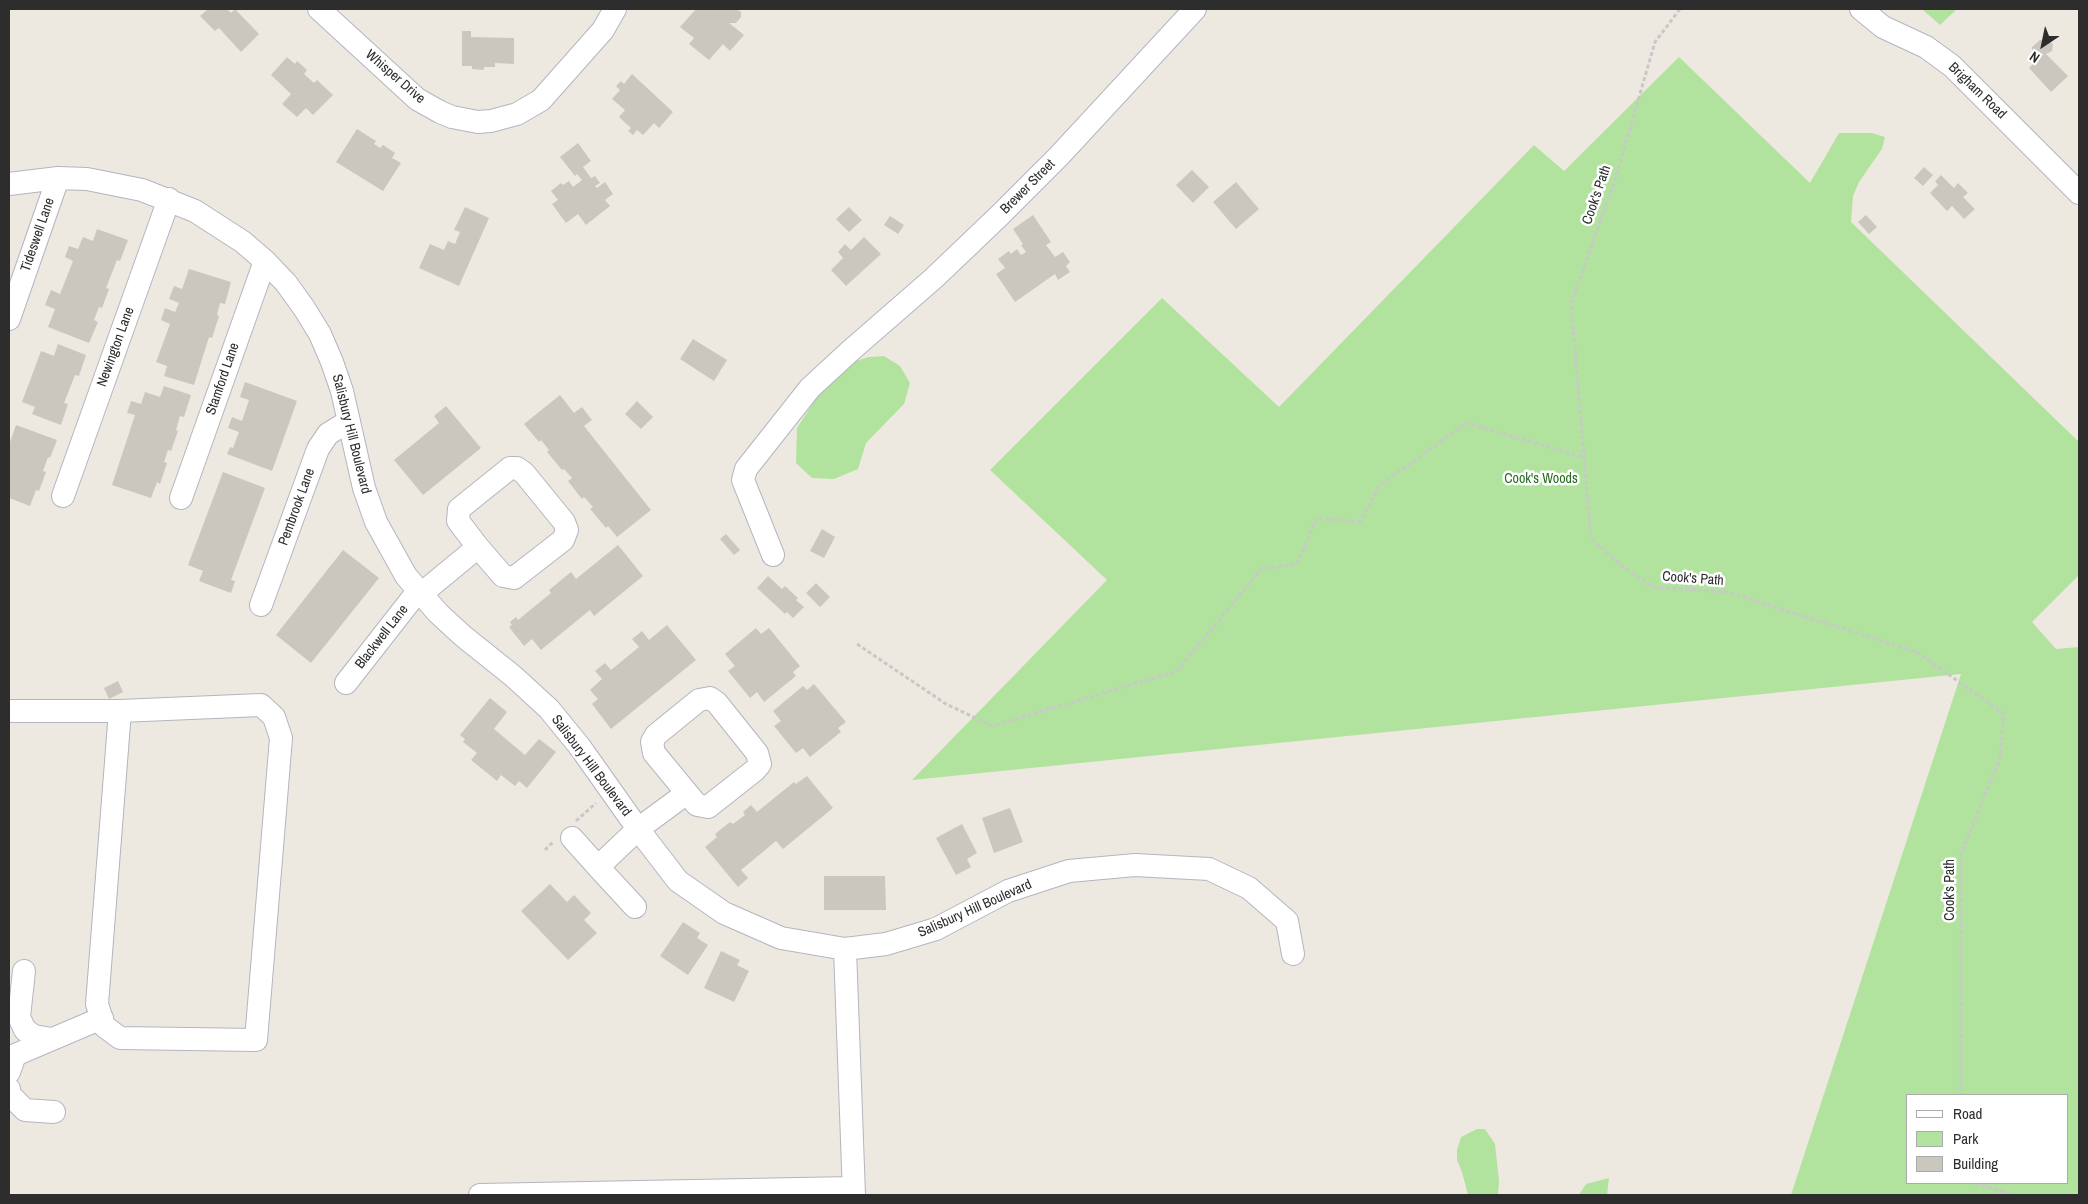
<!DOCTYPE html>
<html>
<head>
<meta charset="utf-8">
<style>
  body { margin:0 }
  #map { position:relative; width:2088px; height:1204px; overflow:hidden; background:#eee9e0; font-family:"Archivo Narrow",sans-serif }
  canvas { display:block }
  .frame { position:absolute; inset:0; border:10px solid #2d2d2d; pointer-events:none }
  .legend { position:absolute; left:1906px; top:1094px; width:162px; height:90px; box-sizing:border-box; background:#fff; border:1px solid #ababab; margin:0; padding:6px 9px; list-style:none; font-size:15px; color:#2d2d2d }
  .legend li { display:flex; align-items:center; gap:10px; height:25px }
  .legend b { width:25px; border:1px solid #ababab }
  .north { position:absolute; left:2018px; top:20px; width:50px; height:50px; -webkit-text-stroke:4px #fff; paint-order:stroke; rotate:214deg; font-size:14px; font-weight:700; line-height:20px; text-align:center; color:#2d2d2d }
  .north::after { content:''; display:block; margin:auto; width:18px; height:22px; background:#2d2d2d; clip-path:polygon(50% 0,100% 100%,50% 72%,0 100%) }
</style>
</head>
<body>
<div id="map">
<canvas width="2088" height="1204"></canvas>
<div class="frame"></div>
<ul class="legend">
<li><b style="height:6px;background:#fff"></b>Road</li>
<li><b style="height:14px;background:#b1e39e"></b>Park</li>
<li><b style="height:14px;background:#cac7be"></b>Building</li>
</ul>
<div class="north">N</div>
</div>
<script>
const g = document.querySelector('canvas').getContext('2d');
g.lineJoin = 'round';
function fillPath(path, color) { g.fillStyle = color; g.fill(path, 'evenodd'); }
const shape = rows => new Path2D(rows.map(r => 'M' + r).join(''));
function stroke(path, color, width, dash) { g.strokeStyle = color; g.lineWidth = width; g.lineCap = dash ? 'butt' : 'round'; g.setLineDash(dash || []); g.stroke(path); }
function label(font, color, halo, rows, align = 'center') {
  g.font = font + ' "Archivo Narrow",sans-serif'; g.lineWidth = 5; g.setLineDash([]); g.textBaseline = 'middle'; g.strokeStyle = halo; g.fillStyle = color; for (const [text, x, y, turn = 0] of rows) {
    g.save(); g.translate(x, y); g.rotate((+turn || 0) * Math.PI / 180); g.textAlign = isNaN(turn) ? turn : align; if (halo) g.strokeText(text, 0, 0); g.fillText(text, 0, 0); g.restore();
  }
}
fillPath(shape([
  [1922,9,1957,9,1940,25],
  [1679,57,1810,183,1839,133,1872,133,1885,137,1882,149,1859,182,1853,196,1851,222,2079,442,2079,575,2032,622,2056,649,2079,647,2079,1195,1791,1195,1961,674,912,780,1107,580,990,470,1162,298,1279,407,1534,145,1564,171],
  [2067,1095,2067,1183,1907,1183,1907,1095],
  [884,356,900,366,910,383,904,404,866,443,858,469,834,479,812,478,796,463,797,428,817,397,849,363,869,357],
  [1477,1129,1485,1129,1495,1144,1499,1181,1498,1195,1468,1195,1462,1172,1457,1160,1457,1150,1461,1137],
  [1609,1178,1607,1195,1579,1195,1586,1184]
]), '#b1e39e');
fillPath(shape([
  [208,9,227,9,231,13,235,9,259,34,241,52,219,28,215,31,200,16],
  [696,9,736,9,741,12,741,17,736,23,729,23,744,35,730,51,723,44,709,60,689,44,694,38,680,27],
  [462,31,471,31,471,37,514,38,514,64,495,63,495,67,484,67,484,70,472,69,472,66,462,66],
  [2040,40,2047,40,2053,44,2052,51,2046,54,2068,76,2051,92,2029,68,2036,61,2033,59,2032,47],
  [287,57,295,64,297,61,307,70,304,74,314,83,317,80,333,95,313,115,306,108,297,117,282,104,291,94,271,75],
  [632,74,673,112,659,128,654,123,643,135,637,130,633,135,628,131,631,128,619,117,625,110,612,99,620,90,616,86,621,81,624,84],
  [357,129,376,141,374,144,380,148,383,145,395,153,392,158,401,163,383,191,336,162],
  [578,143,591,161,583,167,591,178,595,176,600,183,595,186,597,188,605,182,613,194,605,200,610,206,586,225,578,214,566,223,552,204,558,200,551,191,561,183,563,185,569,181,573,187,582,180,577,174,575,176,560,157],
  [1924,167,1933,175,1923,186,1914,178],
  [1192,170,1209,187,1193,203,1176,185],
  [1941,175,1954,188,1958,183,1968,193,1963,197,1975,209,1964,219,1952,206,1947,211,1930,193,1938,185,1935,181],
  [1236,182,1259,209,1236,229,1213,202],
  [465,207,489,218,459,286,419,268,430,244,444,250,448,241,455,244,460,232,454,230],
  [849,207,862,220,849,232,836,219],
  [1033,215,1051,242,1046,245,1055,257,1063,252,1070,262,1066,266,1070,272,1058,280,1055,274,1015,302,996,274,1005,268,998,259,1009,251,1011,254,1017,249,1021,255,1026,252,1021,245,1023,244,1013,229],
  [1866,215,1877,227,1869,234,1858,222],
  [890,216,904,225,898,234,884,225],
  [97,229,128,240,120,261,117,260,106,288,109,289,102,308,99,307,94,320,98,322,89,343,48,327,55,309,45,305,51,290,60,294,73,261,65,257,69,246,78,249,83,237,93,241],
  [864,237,881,254,846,286,831,270,843,258,838,252,845,244,851,250],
  [189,269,231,282,225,304,220,303,217,315,219,316,212,338,209,337,194,385,164,376,167,366,156,362,170,324,161,320,165,308,175,312,179,303,169,299,174,286,182,289],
  [693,339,727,360,714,381,680,359],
  [58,344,86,355,79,376,75,375,64,403,68,404,61,425,32,414,35,407,22,402,41,351,54,356],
  [245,382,297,401,272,471,227,454,230,447,233,448,239,432,228,428,232,417,242,421,249,400,240,397],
  [164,386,191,395,184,417,180,416,176,430,178,431,171,451,168,450,164,462,167,463,160,484,157,482,151,498,112,485,135,415,127,413,131,401,141,404,145,392,160,397],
  [560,395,574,413,582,407,592,420,584,426,651,510,617,537,608,526,606,528,590,509,593,507,584,497,582,499,568,481,572,478,564,469,562,470,547,452,549,450,541,440,539,442,524,424],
  [637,401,653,417,641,429,625,414],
  [446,406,481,448,423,495,394,460,439,423,434,416],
  [16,425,57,440,50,458,48,457,43,471,46,472,39,491,36,490,30,506,9,498,9,445],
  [223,472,265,488,231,580,235,581,231,593,199,581,203,571,188,565],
  [822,529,835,537,824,558,810,551],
  [726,534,740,550,734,555,720,539],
  [618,545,643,576,594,616,590,610,541,650,532,639,524,646,509,627,512,625,510,622,516,617,518,620,551,593,549,590,571,572,576,579],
  [343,550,379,578,311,663,276,635],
  [768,576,782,589,785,586,798,598,796,600,804,607,793,618,787,612,785,614,757,588],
  [816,583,830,597,820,607,806,593],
  [667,625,696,660,611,729,592,704,598,699,590,690,602,679,595,671,605,663,611,670,639,647,632,639,642,631,649,640],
  [756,628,761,634,769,628,800,666,793,672,796,676,764,702,757,692,750,698,728,671,735,666,725,654],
  [118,681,123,692,109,699,104,688],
  [814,684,846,722,838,728,841,732,810,757,803,748,796,753,774,726,781,721,773,711,803,686,807,690],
  [490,698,507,712,494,729,525,755,539,739,556,752,527,788,519,781,515,786,501,775,497,781,471,760,477,753,463,742,465,739,460,735],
  [807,776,833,808,783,849,776,841,741,870,748,878,738,887,705,847,717,837,715,834,730,822,733,824,745,815,743,812,751,805,757,812,794,782,796,784],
  [1010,808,1023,842,994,853,982,818],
  [962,824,977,853,967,859,971,867,956,875,936,838],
  [824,876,885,876,886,910,824,910],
  [550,884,567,902,574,895,591,913,584,920,597,933,568,960,521,911],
  [683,922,700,933,697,938,708,945,688,975,660,956],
  [721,951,740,960,737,965,749,971,734,1002,704,988]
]), '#cac7be');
const minor = shape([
  [319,9,417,99,440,112,452,117,478,122,491,121,517,114,541,100,603,30,615,9],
  [1861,9,1883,27,1926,47,1952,66,2079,193],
  [9,184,58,178,87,179,142,190,195,211,243,242,265,261,286,283,304,308,320,334,332,362,342,391,364,488,376,522,406,576,438,613,463,636,513,676,549,709,580,747,638,829,678,881,724,913,781,938,845,949,886,944,936,929,1008,891,1069,871,1135,865,1209,869,1249,888,1287,921,1293,954],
  [9,319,58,178],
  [63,496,169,199],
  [181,498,265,261],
  [773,555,743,480,746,469,810,388,849,352,934,278,1000,215,1059,156,1195,9],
  [421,594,478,547,503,576,514,578,563,540,567,530,564,522,524,473,517,468,510,468,459,509,458,521,478,547],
  [261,605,318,449,328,434,349,421],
  [346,683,418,591],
  [9,711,120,711,261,705,274,717,281,738,256,1040,120,1038,104,1026,97,1004,120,711],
  [572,838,598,867],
  [635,907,598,867,638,829,687,793,697,805,708,807,755,770,760,764,757,753,717,703,710,698,699,700,656,735,652,742,654,753,687,793],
  [845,949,854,1195],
  [24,971,19,1017,25,1030,34,1036,52,1039],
  [9,1072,15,1055,102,1018],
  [9,1089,10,1095,25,1110,54,1112],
  [480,1195,853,1188]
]);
stroke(minor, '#b3b5c0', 24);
stroke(shape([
  [1680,9,1655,42,1615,180,1571,304,1591,538,1624,568,1653,587,1727,592,1917,652,2004,714,2000,758,1961,854,1961,1095],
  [857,644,946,704,993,726,1177,671,1261,569,1297,564,1317,518,1360,522,1379,486,1466,423,1584,457],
  [576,821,596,803],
  [545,850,553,842],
  [1975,1183,2015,1195]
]), '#c8c8c8', 3, [4, 2.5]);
stroke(minor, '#fff', 22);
label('14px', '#2d2d2d', '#fff', [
  ["Whisper Drive",395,77,41],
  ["Brigham Road",1977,91,44],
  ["Brewer Street",1028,187,-45],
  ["Cook's Path",1597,195,-71],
  ["Tideswell Lane",38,235,-71],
  ["Newington Lane",116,347,-70],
  ["Stamford Lane",223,379,-71],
  ["Salisbury Hill Boulevard",351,434,76],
  ["Pembrook Lane",297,507,-70],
  ["Cook's Path",1693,579,4],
  ["Blackwell Lane",382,637,-52],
  ["Salisbury Hill Boulevard",591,766,53],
  ["Cook's Path",1950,890,-90],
  ["Salisbury Hill Boulevard",975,909,-24]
]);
label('14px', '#276b1c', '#fff', [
  ["Cook's Woods",1541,479]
]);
</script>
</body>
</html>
